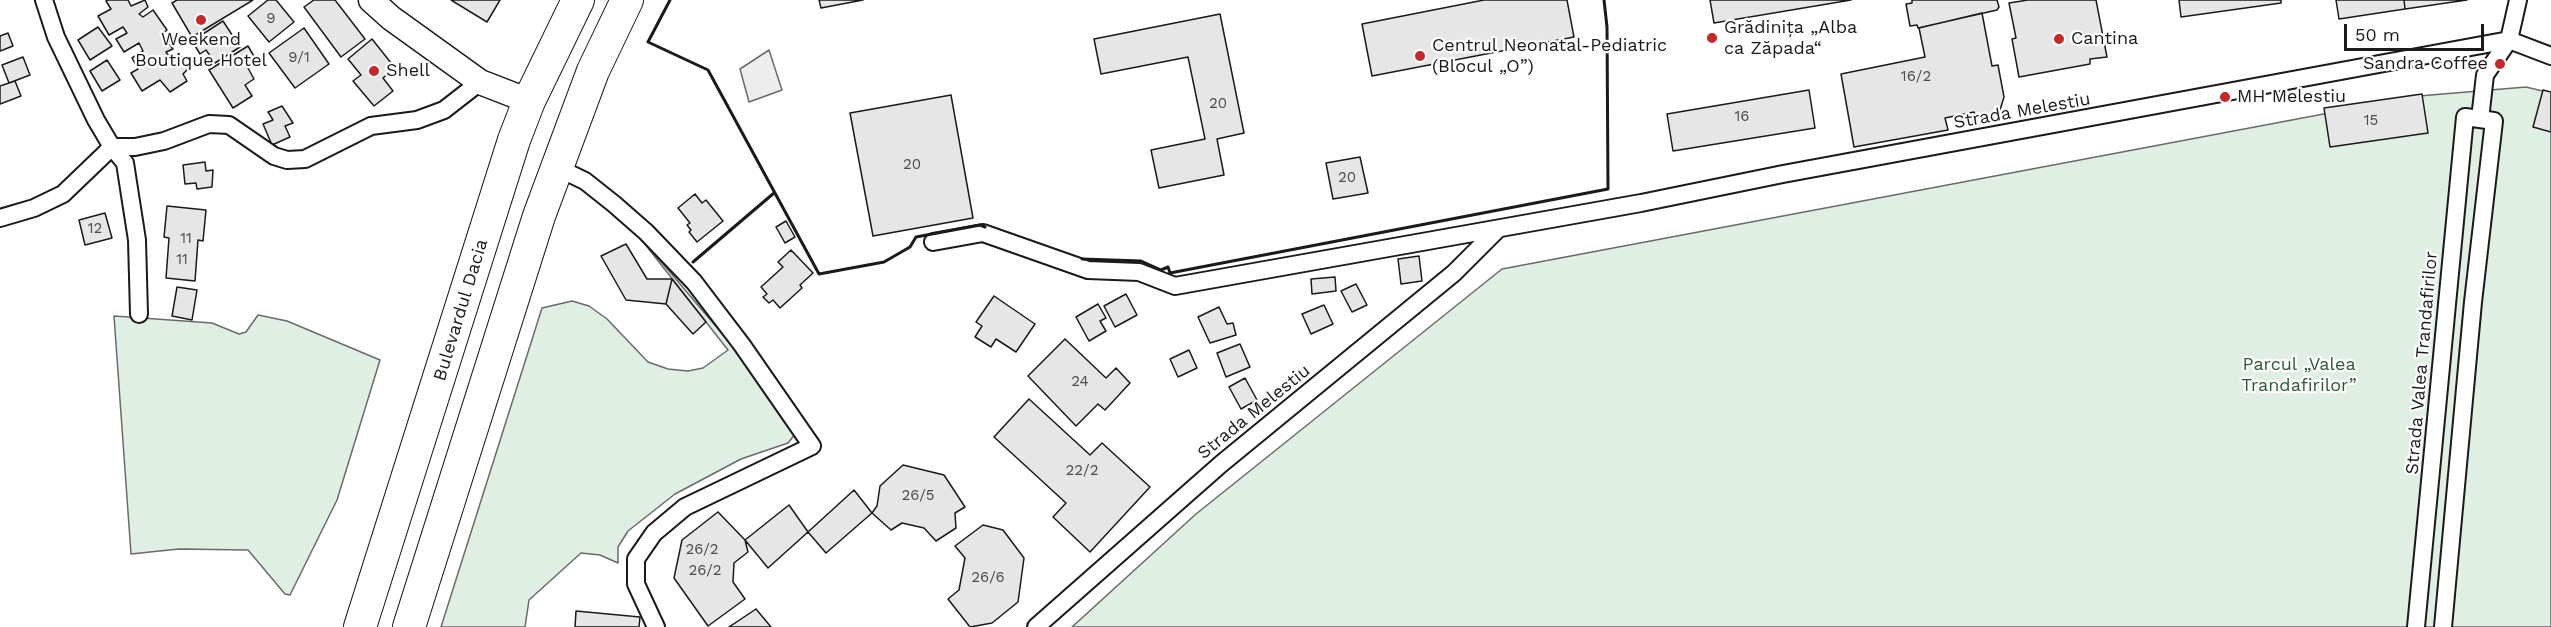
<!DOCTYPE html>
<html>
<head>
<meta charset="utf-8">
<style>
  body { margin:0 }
  #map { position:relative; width:2551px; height:627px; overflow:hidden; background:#fff; font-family:"Work Sans",sans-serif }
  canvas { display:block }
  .scale { position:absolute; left:2344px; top:24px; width:140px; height:27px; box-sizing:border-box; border:3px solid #1a1a1a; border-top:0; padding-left:8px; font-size:18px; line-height:21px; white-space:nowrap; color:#1a1a1a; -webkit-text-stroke:4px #fff; paint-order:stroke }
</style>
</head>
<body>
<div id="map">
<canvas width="2551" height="627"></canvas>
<div class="scale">50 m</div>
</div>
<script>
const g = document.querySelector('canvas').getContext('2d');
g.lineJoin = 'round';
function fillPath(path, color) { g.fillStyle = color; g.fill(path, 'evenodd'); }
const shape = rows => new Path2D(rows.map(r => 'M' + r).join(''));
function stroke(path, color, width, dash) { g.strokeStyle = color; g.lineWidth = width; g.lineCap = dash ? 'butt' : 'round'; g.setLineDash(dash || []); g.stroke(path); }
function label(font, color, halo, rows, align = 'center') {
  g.font = font + ' "Work Sans",sans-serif'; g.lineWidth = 4.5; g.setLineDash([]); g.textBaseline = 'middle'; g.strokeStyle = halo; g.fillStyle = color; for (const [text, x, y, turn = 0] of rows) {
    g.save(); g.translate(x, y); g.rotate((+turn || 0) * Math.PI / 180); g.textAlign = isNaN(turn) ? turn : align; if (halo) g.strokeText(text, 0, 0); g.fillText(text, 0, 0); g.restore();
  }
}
const green = shape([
  [2526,87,2551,93,2551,627,1072,627,1196,514,1502,269,2419,96,2526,87],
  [630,225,736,350,796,433,788,443,741,459,675,494,628,531,618,547,618,563,600,555,581,553,529,600,525,627,441,627,542,308,572,301,589,306,607,319,648,362,668,369,688,371,703,368,728,350,630,225],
  [258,315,287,321,380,360,337,500,290,595,285,594,248,550,179,549,131,554,114,316,212,323,239,334,246,332,258,315]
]);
fillPath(green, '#e0efe3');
stroke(green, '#6a6a6a', 1.5);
const parking = shape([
  [769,50,782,90,749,102,740,69,769,50]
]);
fillPath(parking, '#ededed');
stroke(parking, '#6a6a6a', 1.5);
const building = shape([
  [108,0,128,0,131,6,145,0,148,7,139,14,143,17,153,10,167,30,162,34,173,49,166,52,170,58,179,54,189,68,183,74,187,81,170,92,160,80,142,91,131,73,138,69,132,58,143,51,139,43,124,52,116,39,127,33,123,27,109,35,98,16,111,9,106,1,108,0],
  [177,0,253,0,192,37,172,3,177,0],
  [268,0,276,0,294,22,269,42,248,16,268,0],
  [314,0,335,0,365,39,341,57,304,7,314,0],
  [451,0,500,0,487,22,451,0],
  [819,0,863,0,821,8,819,0],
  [1484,0,1567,0,1574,37,1372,76,1362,24,1484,0],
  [1710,0,1851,0,1714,23,1710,0],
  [1912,0,1997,0,1999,7,1997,10,1918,28,1917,25,1910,26,1906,4,1912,3,1912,0],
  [2028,0,2096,0,2107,57,2090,59,2090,64,2019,77,2012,39,2016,38,2009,3,2028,0],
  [2179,0,2281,0,2281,3,2181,17,2179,0],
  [2336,0,2404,0,2405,9,2339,19,2336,0],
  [2404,0,2467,0,2405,9,2404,0],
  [1982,13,1992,66,1998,65,2004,97,2000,110,1995,114,1976,117,1974,112,1945,118,1948,130,1854,147,1841,74,1925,57,1919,28,1982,13],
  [1220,14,1244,133,1217,139,1224,175,1159,188,1151,150,1205,139,1188,57,1101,74,1094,39,1220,14],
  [223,21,240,47,215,63,206,50,200,54,192,41,223,21],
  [98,27,112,46,90,60,78,40,98,27],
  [304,28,329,64,295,88,269,53,304,28],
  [8,33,13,46,0,51,0,36,8,33],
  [372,39,395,68,383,78,393,91,374,106,353,81,361,75,348,59,372,39],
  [248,46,258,63,248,68,254,79,245,85,252,96,233,108,209,70,248,46],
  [23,57,30,75,9,83,2,65,23,57],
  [107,60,120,80,102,91,90,71,107,60],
  [15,81,21,96,0,104,0,86,15,81],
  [1809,90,1815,128,1673,151,1667,114,1809,90],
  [2543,90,2551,92,2551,132,2533,127,2543,90],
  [2422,94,2428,133,2330,147,2324,108,2422,94],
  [951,95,973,218,873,236,850,113,951,95],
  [282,106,293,123,285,126,290,137,272,145,263,124,273,120,268,112,282,106],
  [1360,157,1368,193,1333,199,1326,163,1360,157],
  [205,162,206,171,213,170,212,187,197,189,196,183,185,184,183,165,205,162],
  [695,194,702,203,706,200,723,221,697,242,689,232,691,230,687,225,690,223,678,208,695,194],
  [167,206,206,210,203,241,198,240,195,281,166,278,169,238,164,237,167,206],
  [105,213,112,238,85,245,79,220,105,213],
  [786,221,795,237,785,243,776,227,786,221],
  [626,244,647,279,672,279,666,304,626,300,601,256,626,244],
  [791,250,813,273,800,285,802,288,780,308,773,300,769,303,763,297,767,294,761,287,783,267,778,262,791,250],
  [1419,256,1422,281,1401,284,1398,259,1419,256],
  [1335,277,1336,291,1312,294,1311,279,1335,277],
  [672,279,706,322,693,334,666,304,672,279],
  [1356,284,1367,305,1352,312,1341,291,1356,284],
  [177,287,197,290,192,320,172,316,177,287],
  [1126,294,1137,315,1115,327,1104,306,1126,294],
  [994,296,1035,324,1016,352,996,339,991,347,975,337,982,326,976,322,994,296],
  [1098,304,1106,318,1100,321,1106,331,1089,341,1076,317,1098,304],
  [1324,305,1333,324,1311,334,1302,314,1324,305],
  [1219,307,1227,324,1233,323,1236,335,1210,343,1198,317,1219,307],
  [1065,339,1106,378,1116,368,1130,383,1105,410,1098,404,1076,426,1028,376,1065,339],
  [1240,344,1250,367,1226,377,1217,353,1240,344],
  [1189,350,1197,368,1178,377,1170,359,1189,350],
  [1245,378,1257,400,1241,409,1229,387,1245,378],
  [1029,399,1090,455,1102,443,1150,487,1090,552,1053,517,1066,503,994,437,1029,399],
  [903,465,944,475,965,507,955,513,956,528,936,541,924,528,902,523,891,530,872,513,877,506,880,486,903,465],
  [854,490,872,513,826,553,808,532,854,490],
  [789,505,808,532,768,568,745,540,789,505],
  [718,512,745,540,748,552,734,563,733,582,745,599,708,626,674,578,682,540,718,512],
  [983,525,1003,530,1024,558,1018,602,992,623,970,627,948,599,959,590,965,558,955,546,983,525],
  [756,609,771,627,729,627,756,609],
  [576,611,640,617,639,627,575,627,576,611]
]);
fillPath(building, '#e6e6e6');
stroke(building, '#1a1a1a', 1.5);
const street = shape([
  [44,0,56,37,96,120,112,147,125,163,137,240,139,314],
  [2480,119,2485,75,2509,40,2518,0],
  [556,167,585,181,614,204,646,232,694,282,742,345,812,446,685,507,654,533,636,559,636,584,656,627],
  [0,218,34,208,63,194,112,147,135,147,164,141,209,124,229,125,274,156,287,160,305,159,371,126,417,120,444,110,480,82],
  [933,242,983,233,1088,270,1139,272,1175,286,1641,203,1783,174,2509,40,2551,56],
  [1036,627,1221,464,1454,273,1498,229],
  [2416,627,2465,117,2494,121,2473,302,2443,627]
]);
const secondary = shape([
  [371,0,391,18,480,82,529,101]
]);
const highway = shape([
  [360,627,514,140,529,101,578,0],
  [409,627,539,216,593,71,627,0]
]);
stroke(street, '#1a1a1a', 20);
stroke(secondary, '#1a1a1a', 27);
stroke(highway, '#1a1a1a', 34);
stroke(street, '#fff', 16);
stroke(secondary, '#fff', 24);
stroke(highway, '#fff', 32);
stroke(shape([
  [670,0,648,42,708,70,819,274,884,262,910,247,916,237,980,225,985,227],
  [1082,259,1141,261,1161,270,1168,267,1170,273,1608,189,1607,27,1604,0],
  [693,262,774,193]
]), '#1a1a1a', 3);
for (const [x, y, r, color] of [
  [201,20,6,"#c62828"],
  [1712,38,6,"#c62828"],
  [2059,39,6,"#c62828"],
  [1420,56,6,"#c62828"],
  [2500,64,6,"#c62828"],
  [374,71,6,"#c62828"],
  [2225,97,6,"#c62828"]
]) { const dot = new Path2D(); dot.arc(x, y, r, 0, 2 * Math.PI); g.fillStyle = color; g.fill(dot); stroke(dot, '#fff', 2); }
label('15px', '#4d4d4d', null, [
  ["9",271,19],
  ["9/1",299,58],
  ["16/2",1916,77],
  ["20",1218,104],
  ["16",1742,117],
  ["15",2371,121],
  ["20",912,165],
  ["20",1347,178],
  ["12",95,229],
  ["11",186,239],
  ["11",182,260],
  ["24",1080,382],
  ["22/2",1082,471],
  ["26/5",918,496],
  ["26/2",702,550],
  ["26/2",705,571],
  ["26/6",988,578]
]);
label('18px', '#1a1a1a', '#fff', [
  ["Grădinița „Alba",1724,28],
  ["ca Zăpada“",1724,49],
  ["Cantina",2071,39],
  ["Weekend",201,40,"center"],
  ["Boutique Hotel",201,61,"center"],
  ["Centrul Neonatal-Pediatric",1432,46],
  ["(Blocul „O”)",1432,67],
  ["Sandra Coffee",2488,64,"right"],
  ["Shell",386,71],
  ["MH Melestiu",2237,97]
], 'left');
label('18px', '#1a1a1a', '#fff', [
  ["Strada Melestiu",2022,111,-10],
  ["Bulevardul Dacia",461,310,-73],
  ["Strada Valea Trandafirilor",2422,363,-85],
  ["Strada Melestiu",1254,412,-39]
]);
label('18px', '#2b5a34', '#fff', [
  ["Parcul „Valea",2299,365],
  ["Trandafirilor”",2299,386]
]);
</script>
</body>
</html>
